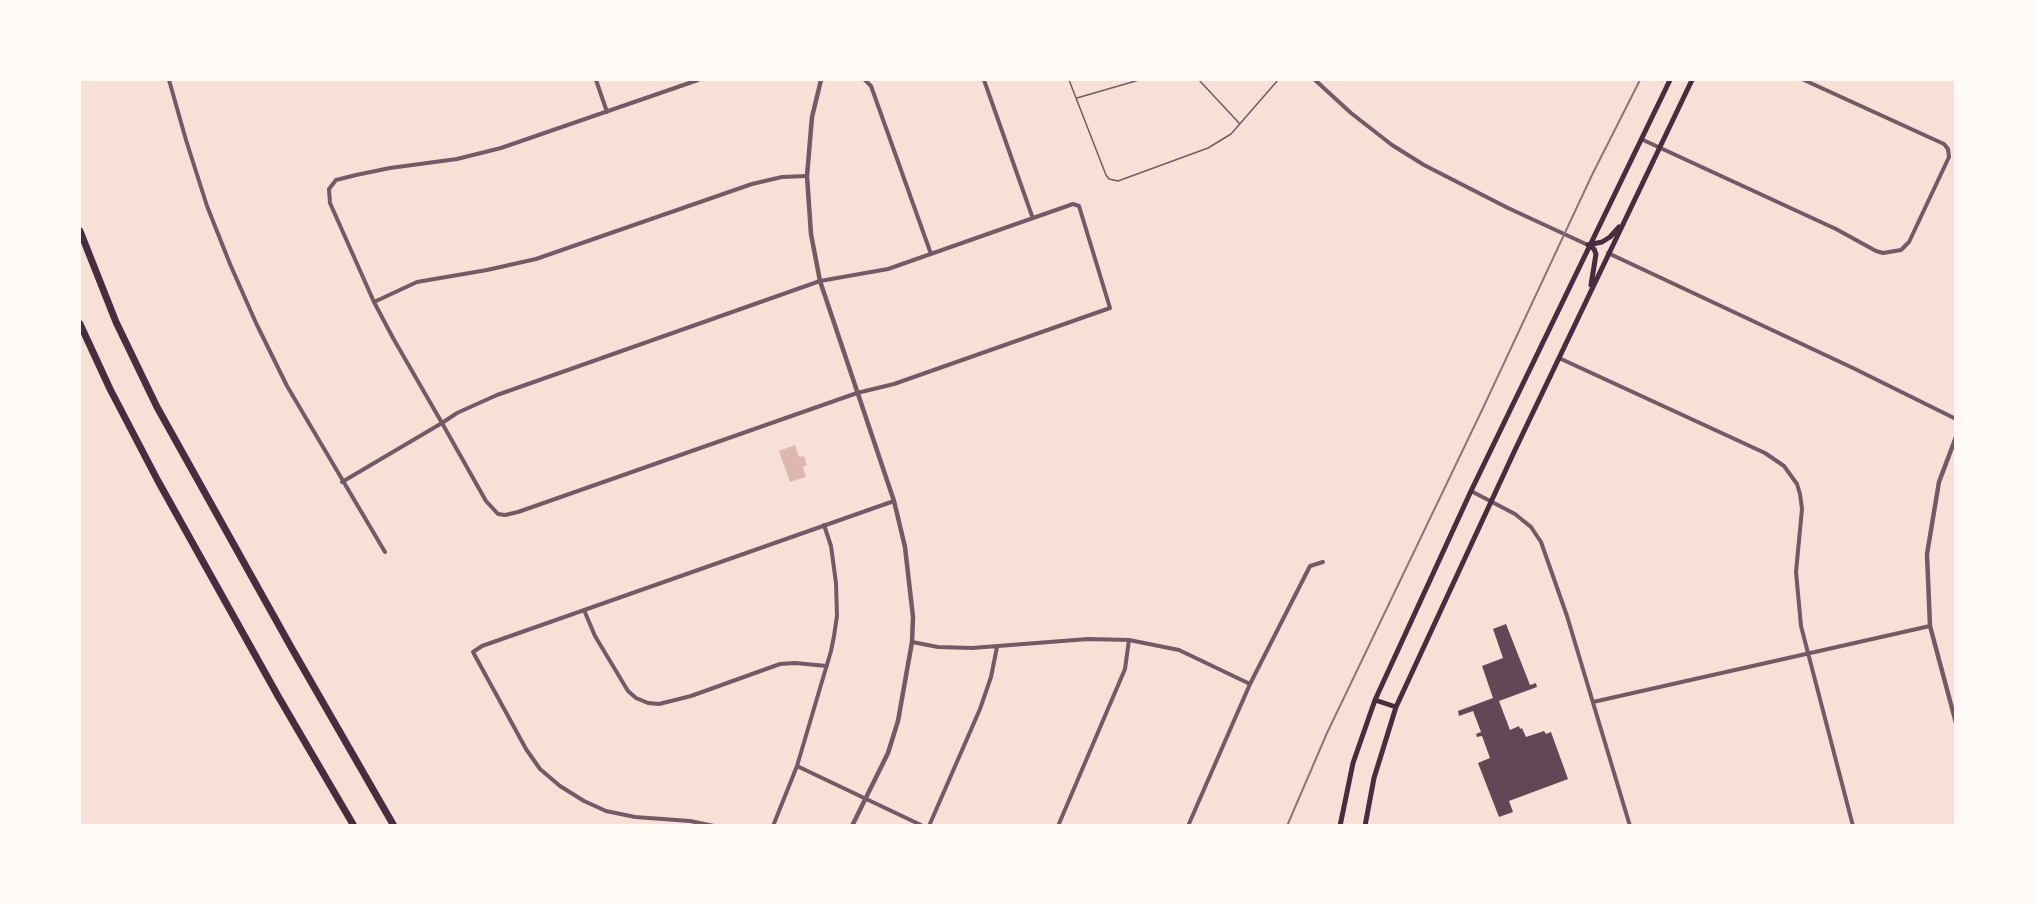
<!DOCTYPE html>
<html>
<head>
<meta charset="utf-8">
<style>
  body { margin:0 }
  #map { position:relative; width:2035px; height:905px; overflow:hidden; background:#f7e1d7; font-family:"Noto Sans",sans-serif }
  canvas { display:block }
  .frame { position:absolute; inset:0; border:81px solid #fffaf5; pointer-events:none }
</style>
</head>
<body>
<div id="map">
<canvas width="2035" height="905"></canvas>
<div class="frame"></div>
</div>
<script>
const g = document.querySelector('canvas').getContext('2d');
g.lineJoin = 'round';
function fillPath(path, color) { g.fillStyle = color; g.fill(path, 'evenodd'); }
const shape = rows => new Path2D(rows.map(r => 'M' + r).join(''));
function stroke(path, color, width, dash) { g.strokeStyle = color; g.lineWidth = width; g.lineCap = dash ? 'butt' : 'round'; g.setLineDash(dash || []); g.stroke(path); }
fillPath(shape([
  [795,445,799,457,804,456,807,465,803,467,806,477,790,482,779,451]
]), '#dcb8b0');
fillPath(shape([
  [1506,624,1530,685,1536,683,1537,687,1499,701,1510,730,1519,726,1520,729,1522,728,1526,737,1544,731,1546,734,1551,732,1568,779,1509,801,1513,812,1499,817,1478,763,1490,758,1482,736,1477,737,1476,734,1481,732,1473,711,1459,716,1458,711,1493,698,1482,666,1503,658,1493,629]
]), '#644757');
stroke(shape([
  [1069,80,1106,175,1109,179,1118,181,1208,148,1231,134,1278,80],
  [1199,80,1239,123],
  [1077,98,1139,80]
]), '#755966', 1.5);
stroke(shape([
  [169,80,186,140,207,206,230,264,256,323,287,386,385,552],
  [596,80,607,112],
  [865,80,871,86,931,254],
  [984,80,1032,216],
  [1315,80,1351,113,1392,145,1424,165,1508,208,1588,245],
  [1641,139,1836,229,1876,251,1883,253,1901,250,1909,242,1949,157,1948,149,1944,144,1804,80],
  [1608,253,1853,368,1956,419],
  [374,302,417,282,487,270,536,259,752,184,782,177,807,176],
  [1559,358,1765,453,1784,466,1797,484,1800,494,1802,509,1796,572,1801,626,1853,826],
  [342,482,442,423,457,413,497,395,820,281,888,269,1073,204,1079,206,1110,308,894,384,857,393,518,512,505,515,498,514,486,501,442,423,393,338,374,302,330,203,329,189,336,180,356,175,390,168,457,159,501,148,698,80],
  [1471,491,1515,514,1531,527,1541,542,1567,616,1630,826],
  [584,610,595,636,628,691,636,698,648,703,659,704,691,696,780,664,795,663,827,666],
  [912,642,938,647,972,648,1088,639,1129,640,1179,650,1250,684],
  [1593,702,1930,626],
  [797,766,923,826],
  [714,826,690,821,635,817,606,811,584,801,560,786,540,769,526,749,473,652,482,646,894,501],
  [773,826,797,766,831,651,834,636,837,616,836,583,831,546,824,525],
  [929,826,980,709,991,677,997,647],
  [1058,826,1125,669,1129,640],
  [1188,826,1250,684,1310,566,1323,562]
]), '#755966', 4);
stroke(shape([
  [821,80,812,117,807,176,811,234,820,281,894,501,905,547,913,617,912,642,898,721,888,753,852,826],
  [1956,437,1939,482,1927,554,1930,626,1956,723]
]), '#755966', 4.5);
stroke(shape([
  [1588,245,1594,249,1596,254,1591,285],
  [1588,245,1602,242,1610,237,1619,227],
  [1375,700,1396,707],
  [1340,826,1353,763,1375,700,1471,491,1670,80],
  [1365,826,1374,778,1396,707,1515,450,1692,80]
]), '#4a2c40', 5);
stroke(shape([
  [80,231,116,322,157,407,291,647,394,826],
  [80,324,110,389,158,481,278,696,354,826]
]), '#4a2c40', 7);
stroke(shape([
  [1287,826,1327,733,1483,408,1592,175,1640,80]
]), '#8f747c', 2);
</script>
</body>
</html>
